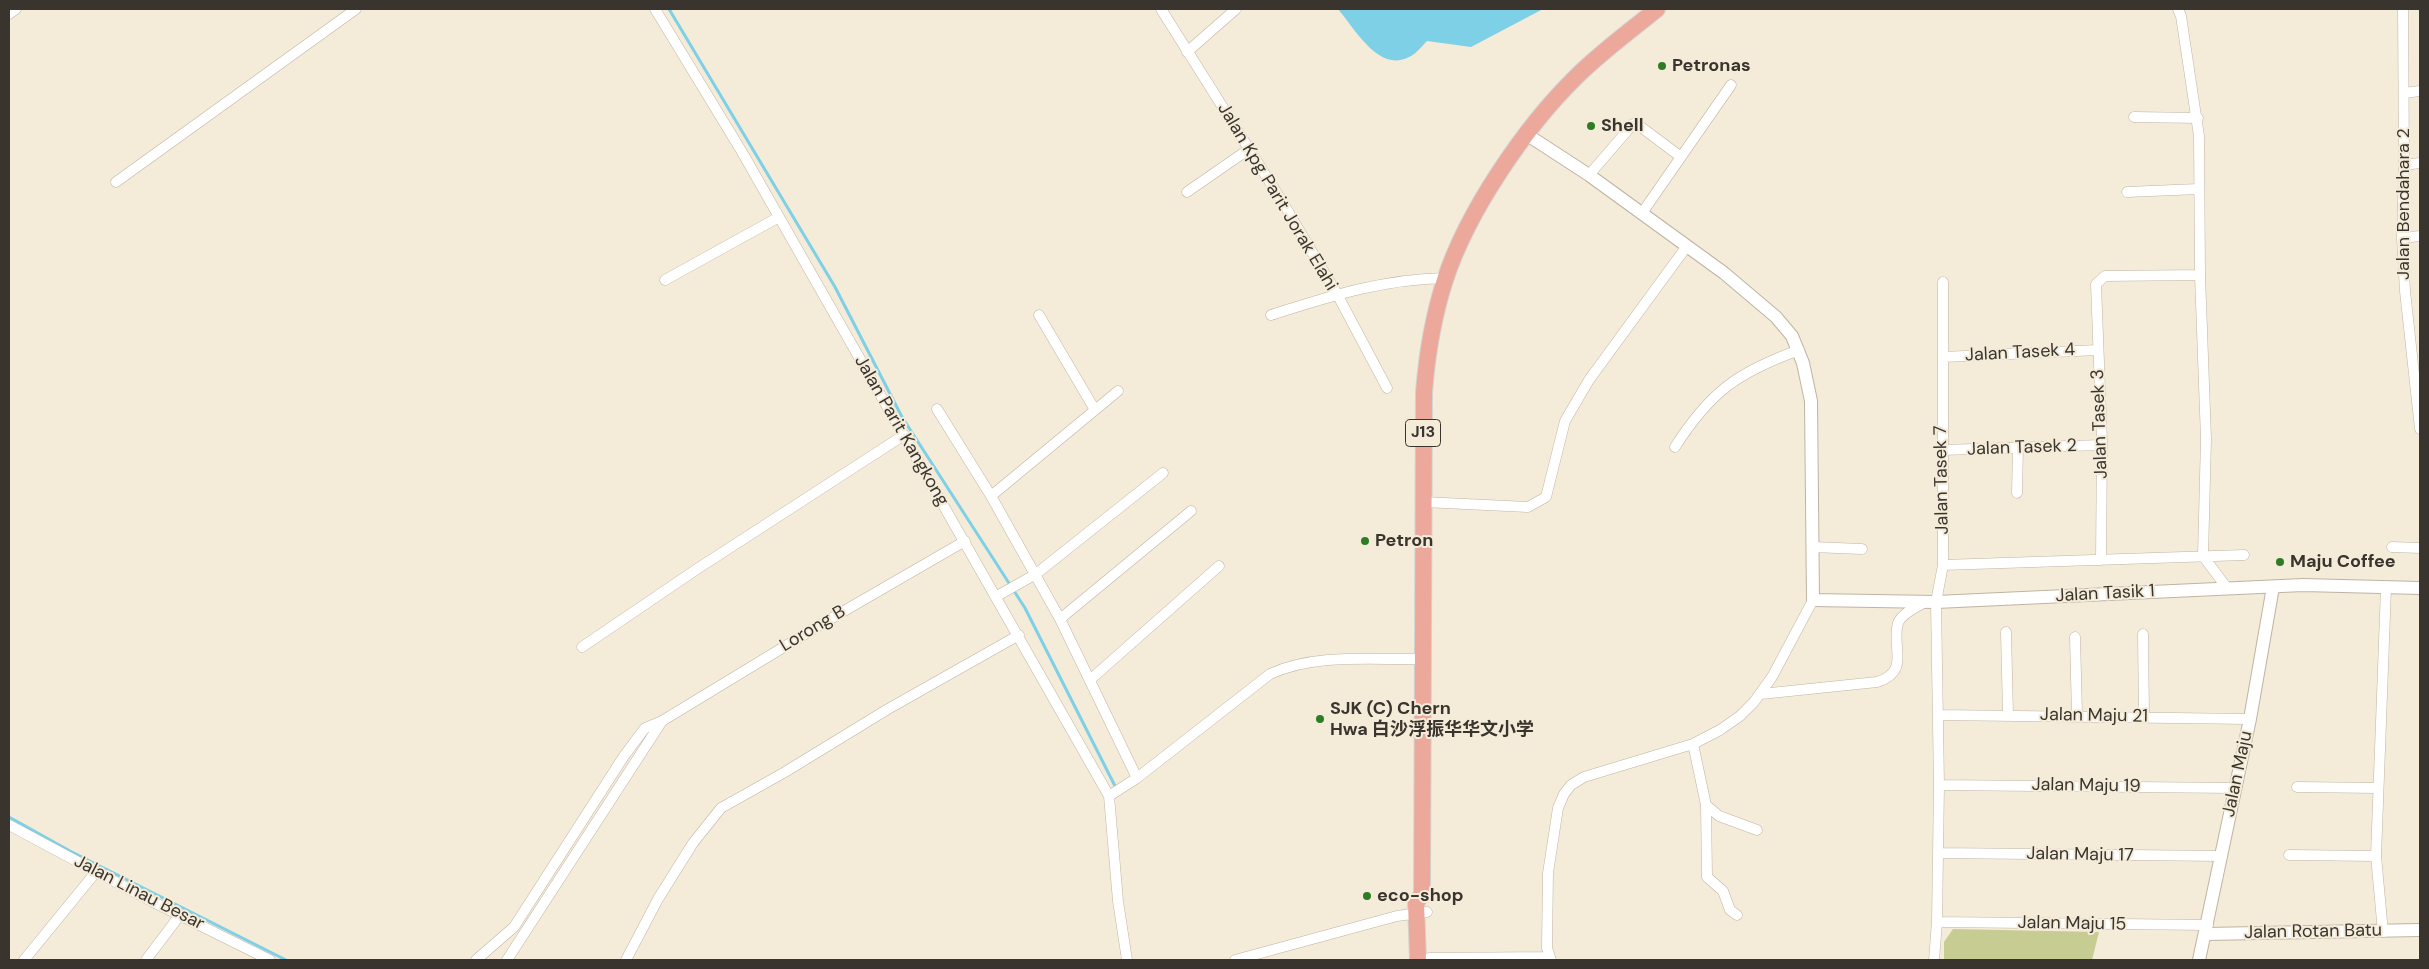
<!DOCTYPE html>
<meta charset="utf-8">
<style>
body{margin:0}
#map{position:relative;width:2429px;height:969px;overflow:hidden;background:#f5ebd9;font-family:"DM Sans",sans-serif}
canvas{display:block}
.frame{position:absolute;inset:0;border:10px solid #39352e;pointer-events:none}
</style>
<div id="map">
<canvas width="2429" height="969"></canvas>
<div class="frame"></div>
</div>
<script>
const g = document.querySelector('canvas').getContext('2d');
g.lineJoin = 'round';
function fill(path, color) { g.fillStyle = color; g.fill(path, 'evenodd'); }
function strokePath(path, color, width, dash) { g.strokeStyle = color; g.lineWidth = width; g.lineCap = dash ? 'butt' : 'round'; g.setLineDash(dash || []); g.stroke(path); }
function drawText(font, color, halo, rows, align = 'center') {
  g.font = font + ' "DM Sans","Noto Sans SC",sans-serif'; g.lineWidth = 4; g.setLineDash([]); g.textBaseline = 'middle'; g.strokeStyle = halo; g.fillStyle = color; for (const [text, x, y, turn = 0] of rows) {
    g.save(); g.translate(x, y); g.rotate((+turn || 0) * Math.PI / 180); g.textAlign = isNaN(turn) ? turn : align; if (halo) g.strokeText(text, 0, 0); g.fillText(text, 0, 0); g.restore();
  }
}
const green = new Path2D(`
 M1953,929l146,3 -7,28h-148v-18z`);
const water = new Path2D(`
 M1338,9h205l-72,38 -44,-6c-5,5 -11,13 -18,16 -30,16 -54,-28 -71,-48z`);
const stream = new Path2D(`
 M669,9l166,278 67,130 123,191 90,178
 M9,817l61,34 216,109`);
const minor = new Path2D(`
 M655,9l87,143 367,644 9,105 9,59
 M1161,9l122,194 54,91 50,94
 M2178,9l3,7 18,120 1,139 6,164 -3,117 24,32
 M2403,9l1,156 -2,73 3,53 15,138
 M9,14l7,-5
 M1187,52l49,-43
 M2404,93l16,-2
 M2134,117l64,1
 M2404,165l16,-2
 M1589,175l44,-51h4l44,33
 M116,182l240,-173
 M1187,192l62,-43
 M2127,192l71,-3
 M1642,213l89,-128
 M2402,238l18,-2
 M665,280l114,-63
 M1039,315l56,95
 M1271,315c60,-19 112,-36 175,-37
 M1943,357l155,-7
 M937,409l54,87 69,123 77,159
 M1675,447c35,-55 63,-75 124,-97
 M1942,450l160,-5
 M2017,493l1,-45
 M991,496l127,-105
 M1423,502l105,5 18,-10 19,-76 24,-41 98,-134
 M1812,547l50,2
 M2392,547l28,1
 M2101,560l1,-118 -6,-158 9,-8 95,-1
 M1943,565l301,-10
 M997,596l39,-22 127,-101
 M1060,619l131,-108
 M2006,632l2,82
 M2143,634l1,82
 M2075,637l2,78
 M582,647l115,-78 207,-134
 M1091,679l128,-113
 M1761,694l116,-12c34,-11 14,-34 21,-59 4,-10 19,-16 27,-21
 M1939,715l311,4
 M1693,744l13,61 13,11 38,14
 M1939,785l295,3
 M2297,787l81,1
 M1109,796l28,-18 133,-104c46,-21 103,-14 152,-15
 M1706,805l1,72 16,14 7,19 7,5
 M9,825l144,77 117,58
 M1938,853l284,3
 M2289,855l87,1
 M1937,922l271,3
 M2383,932l-7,-76 10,-268
 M1429,958l120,-1
 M24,960l72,-88
 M146,960l34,-45
 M476,960l38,-33 110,-171 21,-28 17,-7 163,-99 140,-81
 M507,960l155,-239
 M626,960l32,-61 35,-56 28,-35 64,-36 103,-63 131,-74
 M1235,960l162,-44 30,-4
 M1551,960l-4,-12 1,-75 10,-65 6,-14 7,-9 13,-8 109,-33 27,-14 20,-14 14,-14 18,-25 41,-77
 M1934,960l3,-38 2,-137 -3,-183 7,-37v-283`);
const tertiary = new Path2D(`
 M1526,134l63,41 135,98 52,44 16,19 11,27 8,38 2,199 123,2 367,-17 117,3
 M2206,934l214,-4
 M2199,960l51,-241 23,-132`);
const primary = new Path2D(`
 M1418,960l-2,-57 6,-9 2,-502c3,-38 9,-75 21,-112 22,-68 80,-153 131,-203 25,-25 54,-46 81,-68`);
const markers = [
 [1662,66,5,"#2d7c26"],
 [1591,126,5,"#2d7c26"],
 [1365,541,5,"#2d7c26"],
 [2280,562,5,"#2d7c26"],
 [1320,719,5,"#2d7c26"],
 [1367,896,5,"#2d7c26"]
];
const shields = [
 [1423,433,35]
];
const shieldNames = [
 ["J13",1423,433]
];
const poiNames = [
 ["Petronas",1672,66],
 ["Shell",1601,126],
 ["Petron",1375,541],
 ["Maju Coffee",2290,562],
 ["SJK (C) Chern",1330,709],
 ["Hwa 白沙浮振华华文小学",1330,730],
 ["eco-shop",1377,896]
];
const streetNames = [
 ["Jalan Kpg Parit Jorak Elahi",1277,197,59],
 ["Jalan Bendahara 2",2404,204,-90],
 ["Jalan Tasek 4",2020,353,-3],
 ["Jalan Tasek 3",2100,424,-92],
 ["Jalan Parit Kangkong",901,431,60],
 ["Jalan Tasek 2",2022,448,-2],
 ["Jalan Tasek 7",1942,480,-91],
 ["Jalan Tasik 1",2105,594,-3],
 ["Lorong B",813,629,-31],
 ["Jalan Maju 21",2094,716,1],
 ["Jalan Maju",2238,774,-78],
 ["Jalan Maju 19",2086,786,1],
 ["Jalan Maju 17",2080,855,1],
 ["Jalan Linau Besar",139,893,27],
 ["Jalan Maju 15",2072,924,1],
 ["Jalan Rotan Batu",2313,932,-1]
];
fill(green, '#c7cd92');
fill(water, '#7dd0e6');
strokePath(stream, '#7dd0e6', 3);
strokePath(minor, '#bfb4a3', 11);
strokePath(tertiary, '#bfb4a3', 14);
strokePath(primary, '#d3d3d1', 18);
strokePath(minor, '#fff', 10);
strokePath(tertiary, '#fff', 12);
strokePath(primary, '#eca99b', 16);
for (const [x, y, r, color] of markers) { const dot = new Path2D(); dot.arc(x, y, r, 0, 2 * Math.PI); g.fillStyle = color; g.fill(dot); strokePath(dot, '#f5ebd9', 2); }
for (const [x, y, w] of shields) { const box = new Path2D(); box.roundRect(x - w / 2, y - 13.5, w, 27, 4); g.fillStyle = '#f5ebd9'; g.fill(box); strokePath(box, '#39352e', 1); }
drawText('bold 16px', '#39352e', null, shieldNames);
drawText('bold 18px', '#39352e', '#f5ebd9', poiNames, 'left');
drawText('18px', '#39352e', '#f5ebd9', streetNames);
</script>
